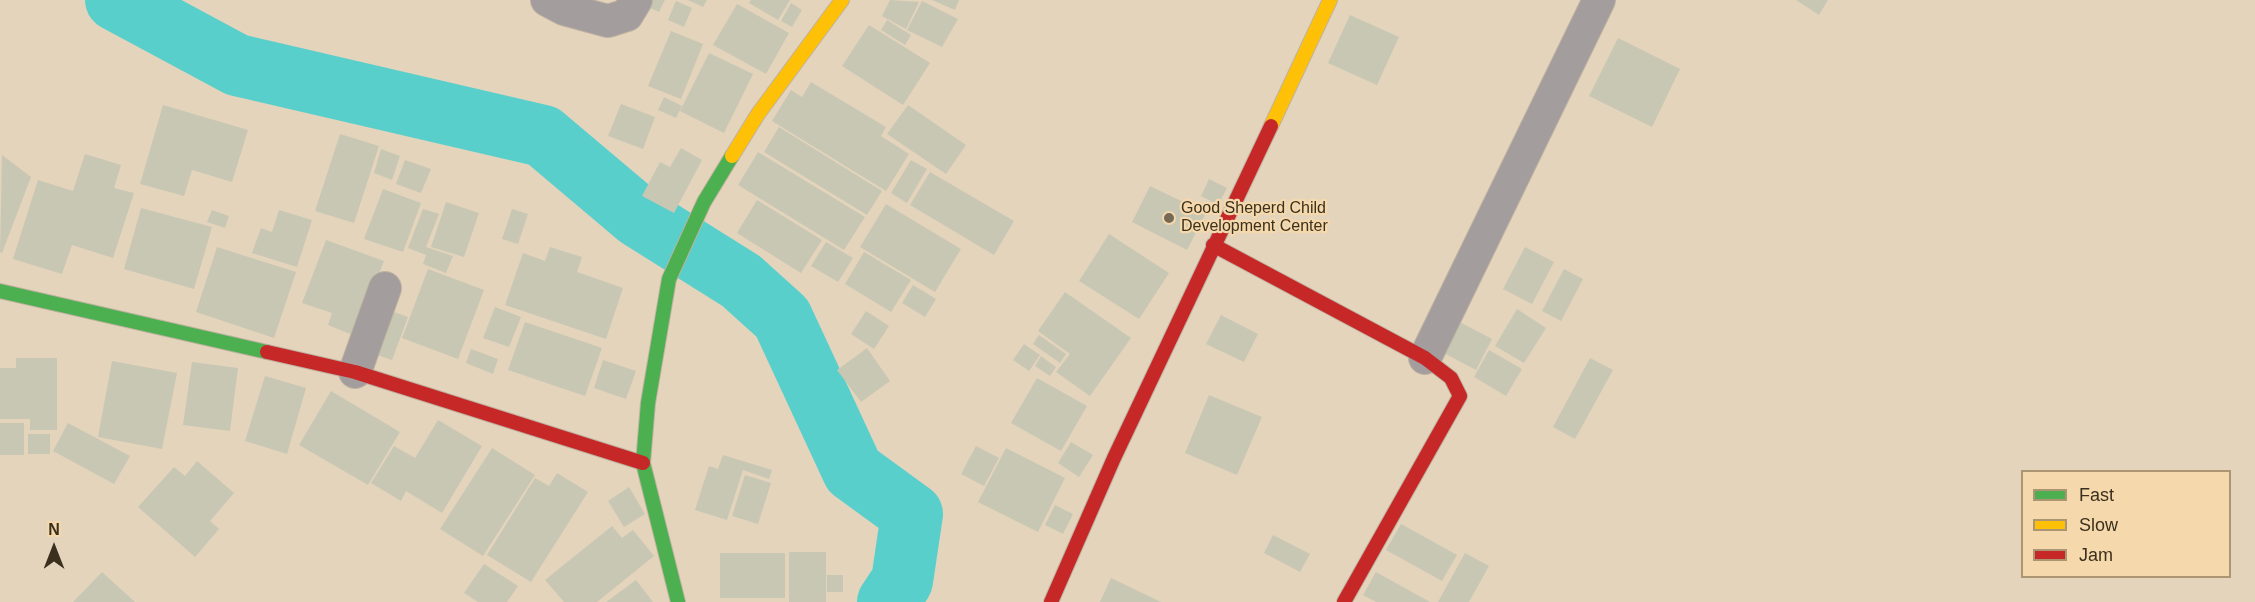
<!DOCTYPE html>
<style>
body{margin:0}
#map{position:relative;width:2255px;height:602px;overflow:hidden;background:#e4d4bc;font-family:Helvetica,sans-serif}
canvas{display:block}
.legend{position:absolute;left:2021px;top:470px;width:210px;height:108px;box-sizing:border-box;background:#f5d8ab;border:2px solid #ab9573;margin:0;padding:8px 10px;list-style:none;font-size:18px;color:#3b301e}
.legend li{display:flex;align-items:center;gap:12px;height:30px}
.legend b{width:30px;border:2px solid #ab9573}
.north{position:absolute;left:24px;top:518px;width:60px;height:60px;-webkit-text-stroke:4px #f5d8ab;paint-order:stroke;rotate:0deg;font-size:16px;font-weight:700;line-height:24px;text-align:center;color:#3b301e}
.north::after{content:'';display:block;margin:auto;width:21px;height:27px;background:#3b301e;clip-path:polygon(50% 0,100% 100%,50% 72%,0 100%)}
</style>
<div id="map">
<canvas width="2255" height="602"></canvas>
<ul class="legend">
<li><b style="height:8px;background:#4caf50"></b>Fast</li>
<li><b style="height:8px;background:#ffc107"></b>Slow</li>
<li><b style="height:8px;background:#c62828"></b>Jam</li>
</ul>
<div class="north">N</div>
</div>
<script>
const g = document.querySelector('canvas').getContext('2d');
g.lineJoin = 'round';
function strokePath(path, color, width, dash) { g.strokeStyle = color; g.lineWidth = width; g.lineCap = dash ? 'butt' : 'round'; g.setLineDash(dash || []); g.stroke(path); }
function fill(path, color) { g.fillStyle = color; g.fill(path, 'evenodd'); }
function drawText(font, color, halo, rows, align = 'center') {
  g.font = font + ' Helvetica,sans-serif'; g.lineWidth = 4.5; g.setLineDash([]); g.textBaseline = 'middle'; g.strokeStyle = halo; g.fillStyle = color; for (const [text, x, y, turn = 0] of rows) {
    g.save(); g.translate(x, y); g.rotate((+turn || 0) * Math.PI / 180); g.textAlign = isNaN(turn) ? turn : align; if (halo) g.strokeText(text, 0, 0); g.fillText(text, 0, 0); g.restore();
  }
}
const river = new Path2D(`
 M116,0l121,65 306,71 96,81 102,64 41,37 71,153 59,43 -10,67 -14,21`);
const building = new Path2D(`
 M652,0h13l-6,12 -11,-5z
 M688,0h19l-4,7z
 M751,0h39l-12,20 -29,-17z
 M890,0l29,2 -13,27 -24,-13z
 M932,0h27l-4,10z
 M1796,0h32l-9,15z
 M676,1l16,7 -8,19 -16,-7z
 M922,1l36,18 -16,28 -35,-17z
 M791,3l11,7 -10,17 -11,-6z
 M737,4l52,29 -23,41 -53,-29z
 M1350,15l49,22 -22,48 -49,-22z
 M887,20l24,15 -6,10 -24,-15z
 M869,25l61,38 -27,42 -61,-39z
 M671,31l32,13 -22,55 -33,-13z
 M1618,38l62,31 -28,58 -63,-31z
 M709,53l44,21 -29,59 -44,-22z
 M811,82l75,45 -5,9 28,18 -23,37 -114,-70 19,-31 11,7z
 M664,97l18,9 -6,12 -18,-8z
 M621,104l34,13 -12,32 -35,-13z
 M163,105l85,25 -16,52 -40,-12 -8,26 -44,-12z
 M908,105l58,40 -20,29 -59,-40z
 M779,127l103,64 -15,24 -103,-63z
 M340,134l39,12 -25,77 -39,-12z
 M681,148l21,12 -28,53 -32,-17 18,-34 10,5z
 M381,149l19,7 -8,24 -18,-7z
 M758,152l107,65 -21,33 -106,-65z
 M85,154l36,11 -7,23 20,5 -21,65 -41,-13 -10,29 -49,-15 25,-79 35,11z
 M2,155l29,22 -29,76 -2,-1z
 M405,160l26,9 -10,24 -25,-9z
 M911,160l16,9 -20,34 -16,-10z
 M930,172l84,49 -20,34 -84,-50z
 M1209,179l18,9 -9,17 -17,-9z
 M1150,186l56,27 -19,37 -55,-28z
 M383,189l38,14 -18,49 -39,-13z
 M757,200l65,40 -21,33 -64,-40z
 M446,202l33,11 -15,44 -33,-10z
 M886,204l75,45 -26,43 -75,-45z
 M141,208l71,19 -18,62 -70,-20z
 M423,209l16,5 -13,33 27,9 -7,17 -23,-9 3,-9 -18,-7z
 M512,209l16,5 -10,30 -16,-5z
 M212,210l17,6 -4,12 -18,-6z
 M279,210l33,10 -15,47 -45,-14 9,-25 11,4z
 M1109,234l60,39 -30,46 -60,-38z
 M326,240l58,21 -29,75 -27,-11 4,-12 -30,-10z
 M826,242l27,16 -15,24 -27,-16z
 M217,247l79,25 -22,66 -78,-26z
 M550,247l32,10 -5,15 46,16 -17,51 -101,-34 18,-52 22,8z
 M1525,247l29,15 -22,42 -29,-15z
 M864,252l47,28 -20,32 -46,-28z
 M428,269l56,21 -26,69 -56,-21z
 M1564,269l19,10 -22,42 -19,-10z
 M913,285l23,14 -11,18 -23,-14z
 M1065,292l66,46 -41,58 -34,-24 14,-18 -32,-23z
 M495,307l26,10 -12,30 -26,-9z
 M383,308l25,9 -16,43 -26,-9z
 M1517,309l29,19 -22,35 -29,-17z
 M866,311l23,15 -15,23 -23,-15z
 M1221,315l37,19 -14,28 -38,-18z
 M1454,319l38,20 -16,31 -38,-20z
 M525,322l77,26 -17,48 -77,-26z
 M1039,335l27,19 -6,9 -27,-19z
 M1024,344l16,11 -11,16 -16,-11z
 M867,348l23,33 -29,21 -24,-32z
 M471,349l27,10 -5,15 -27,-11z
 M1489,350l33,19 -16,27 -32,-19z
 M1041,356l15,11 -6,9 -15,-10z
 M16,358h41v72h-27v-11h-30v-51h16z
 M1590,358l23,12 -38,69 -22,-12z
 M603,360l33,11 -10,28 -32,-11z
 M112,361l65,12 -15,76 -64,-12z
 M192,362l46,6 -8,63 -47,-6z
 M265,376l41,12 -19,66 -42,-13z
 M1037,378l50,28 -26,45 -50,-28z
 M331,391l69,41 -32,53 -69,-40z
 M1209,395l53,22 -25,58 -52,-22z
 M438,420l44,26 -40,67 -36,-22 -5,10 -30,-18 23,-37 21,12z
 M0,423h24v32h-24z
 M68,423l62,33 -16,28 -61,-33z
 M28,434h22v20h-22z
 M1071,442l22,13 -14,22 -21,-14z
 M976,446l23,12 -15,28 -23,-12z
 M492,448l43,27 -52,81 -43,-27z
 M1006,448l59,30 -27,54 -60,-30z
 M723,455l49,15 -3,9 -26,-9 -16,50 -32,-10 14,-44 9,3z
 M197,461l37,32 -24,28 9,8 -24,28 -57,-50 36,-40 11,9z
 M557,473l31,19 -57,90 -44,-27 48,-77 14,8z
 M745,475l26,8 -13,41 -26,-8z
 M629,487l16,27 -21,13 -16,-26z
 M1055,505l18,9 -10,20 -18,-9z
 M1401,524l56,31 -15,26 -56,-31z
 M612,526l10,12 11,-8 21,26 -57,46h-33l-19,-22z
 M1273,535l37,19 -10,18 -36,-19z
 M789,552h37v50h-37z
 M720,553h65v45h-65z
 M1465,553l24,13 -20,36h-31z
 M484,564l34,22 -11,16h-29l-14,-9z
 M102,572l33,30h-62z
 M1376,572l54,30h-54l-13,-7z
 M827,575h16v17h-16z
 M1111,578l50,24h-61z
 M636,580l17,22h-47z`);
const street = new Path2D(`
 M547,0l17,9 44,12 19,-6 9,-15
 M1425,358l174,-358
 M355,372l30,-84`);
const fast = new Path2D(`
 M0,291l267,61
 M678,602l-35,-139 5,-60 21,-124 35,-77 28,-46`);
const slow = new Path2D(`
 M1271,126l59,-126
 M732,156l26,-42 84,-114`);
const jam = new Path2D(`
 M1213,245l212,113 26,20 9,18 -116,206
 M267,352l88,20 288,91
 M1051,602l63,-144 157,-332`);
const markers = [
 [1169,218,6,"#766955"]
];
const poiNames = [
 ["Good Sheperd Child",1181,209],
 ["Development Center",1181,227]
];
strokePath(river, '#59cfcc', 62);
fill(building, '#c8c7b4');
strokePath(street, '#bfb2a0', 34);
strokePath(fast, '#bfb2a0', 16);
strokePath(slow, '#bfb2a0', 16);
strokePath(jam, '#bfb2a0', 16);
strokePath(street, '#a39d9e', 32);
strokePath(fast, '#4caf50', 14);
strokePath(slow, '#ffc107', 14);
strokePath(jam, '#c62828', 14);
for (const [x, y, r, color] of markers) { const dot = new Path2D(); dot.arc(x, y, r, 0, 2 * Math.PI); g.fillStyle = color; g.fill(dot); strokePath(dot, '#f5d8ab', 2); }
drawText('16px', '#3b301e', '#f5d8ab', poiNames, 'left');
</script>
